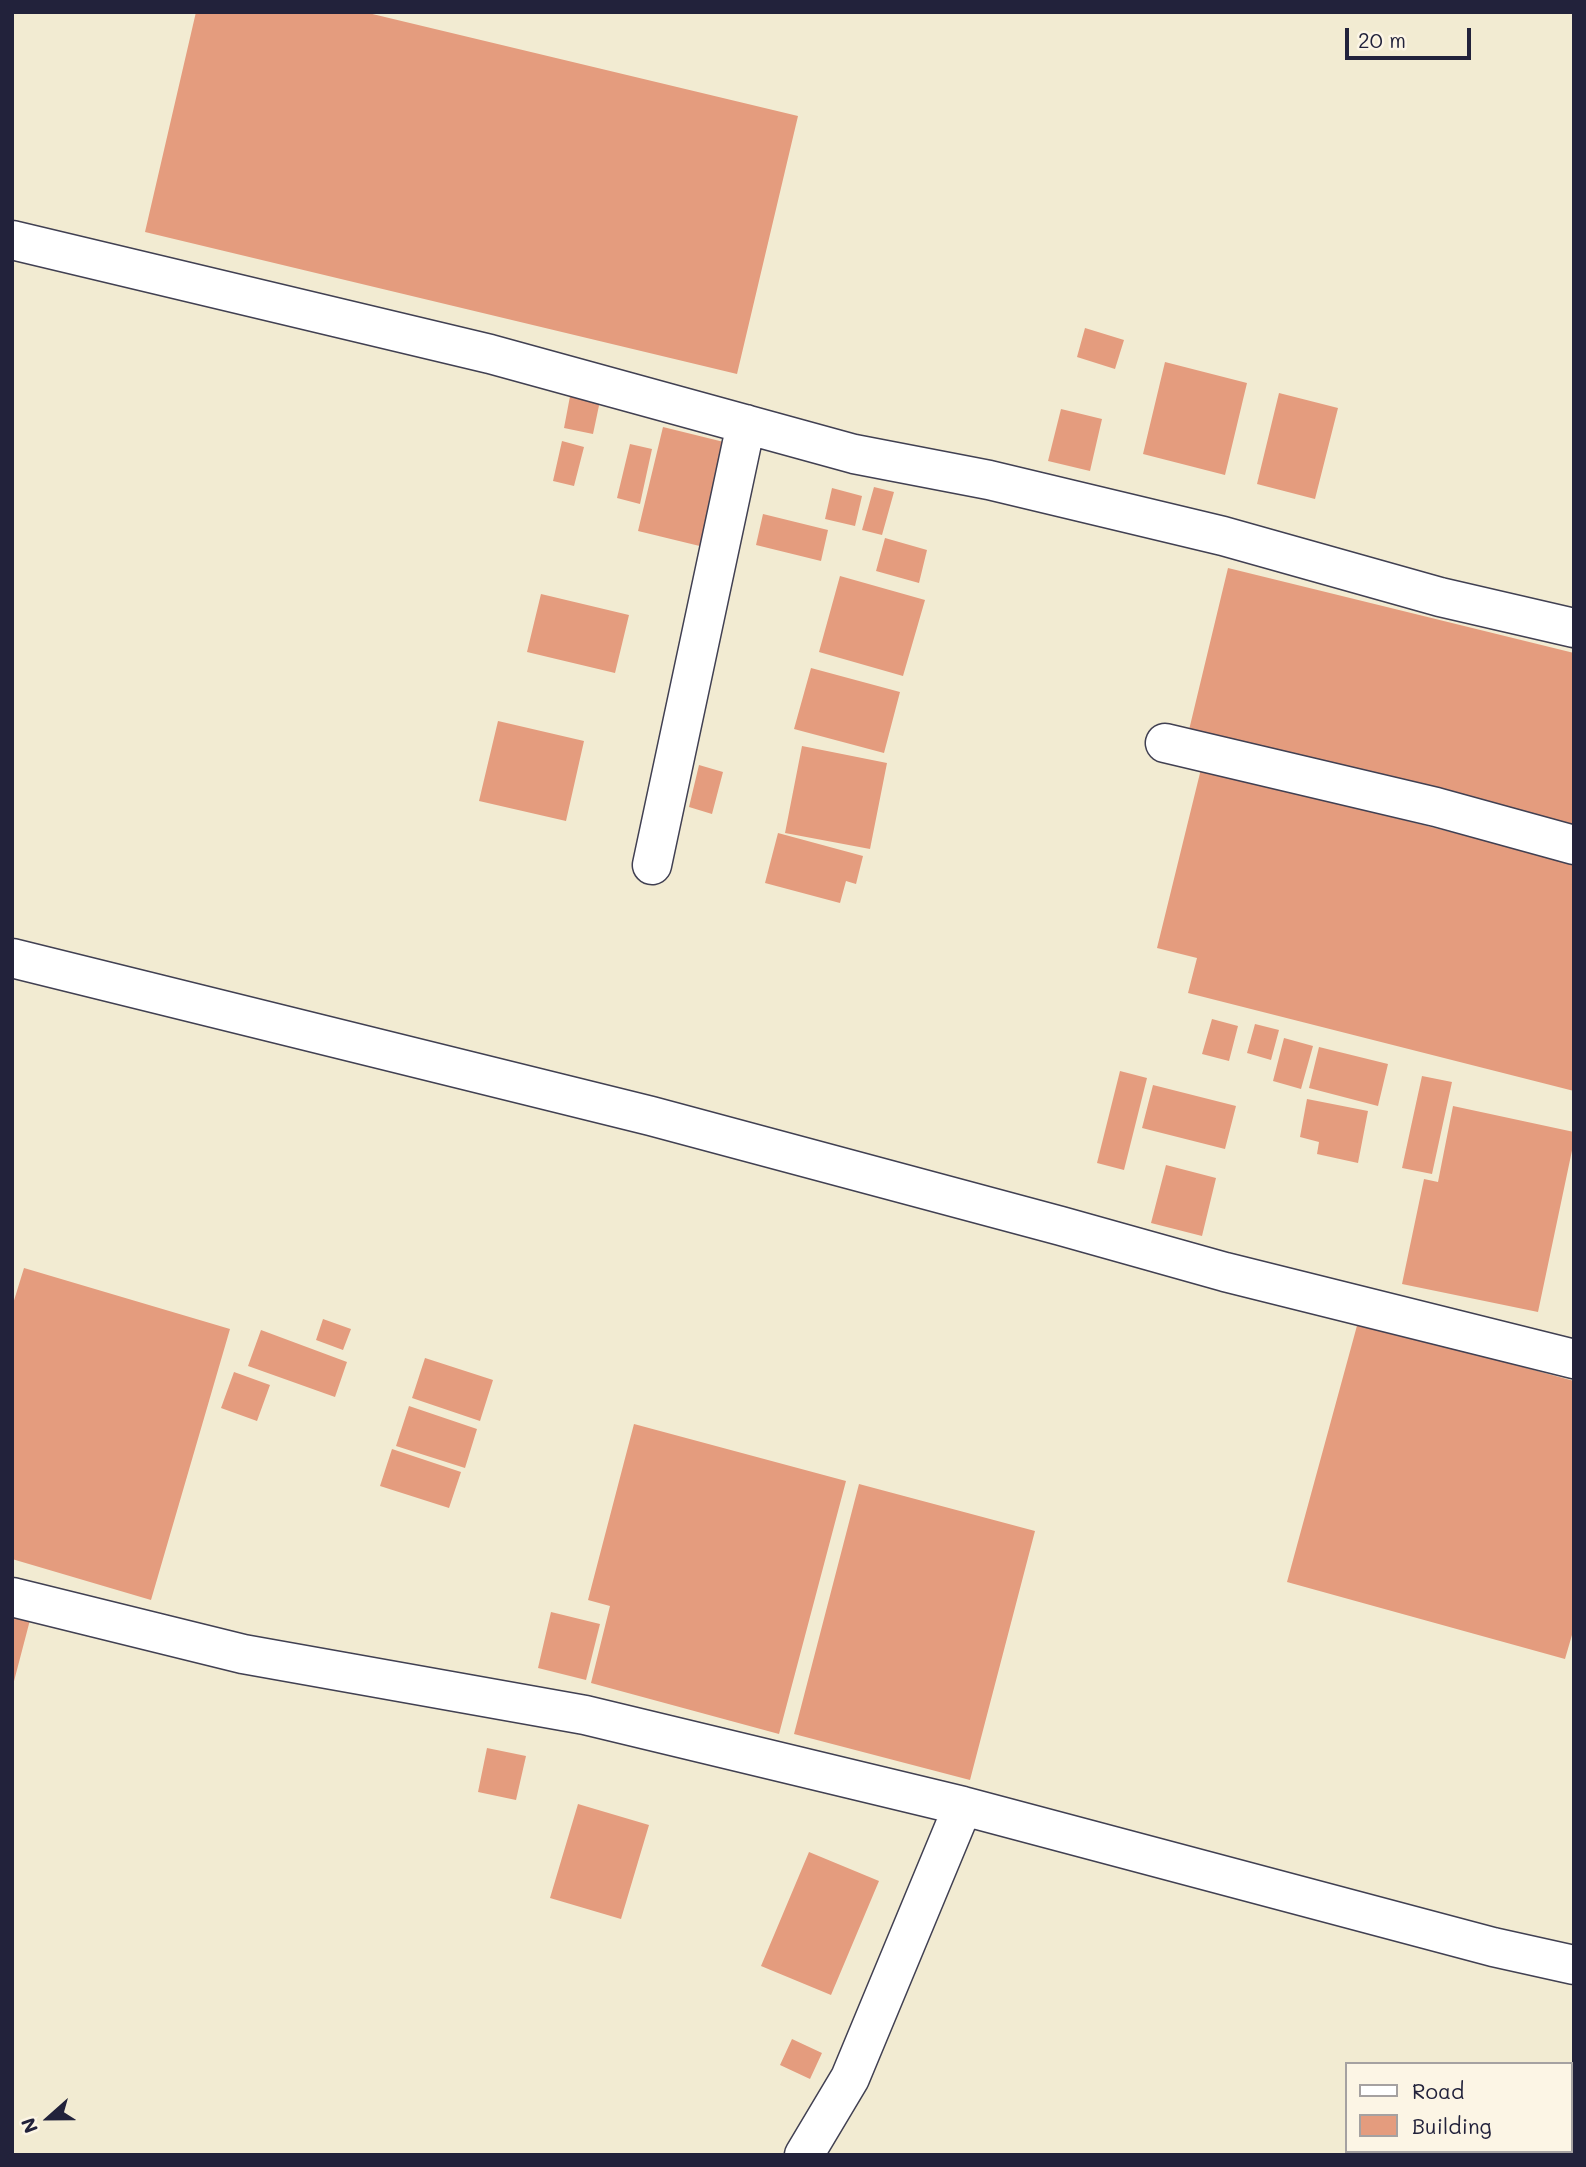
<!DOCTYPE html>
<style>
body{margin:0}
#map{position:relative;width:1586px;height:2167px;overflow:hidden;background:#f2ebd2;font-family:Mali,sans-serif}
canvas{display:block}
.frame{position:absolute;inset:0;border:14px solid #22223b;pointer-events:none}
.legend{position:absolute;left:1345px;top:2062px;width:228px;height:91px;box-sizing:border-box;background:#fcf5e5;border:2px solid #a5a1a1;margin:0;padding:9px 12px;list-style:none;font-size:21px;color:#22223b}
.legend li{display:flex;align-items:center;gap:14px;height:35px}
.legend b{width:35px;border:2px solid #a5a1a1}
.north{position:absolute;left:14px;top:2083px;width:70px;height:70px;-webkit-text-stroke:5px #fcf5e5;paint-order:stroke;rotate:249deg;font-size:19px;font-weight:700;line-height:28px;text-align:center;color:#22223b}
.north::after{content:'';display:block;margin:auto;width:24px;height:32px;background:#22223b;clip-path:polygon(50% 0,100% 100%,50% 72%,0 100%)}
.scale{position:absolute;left:1345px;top:28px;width:126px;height:32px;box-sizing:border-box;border:4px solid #22223b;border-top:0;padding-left:9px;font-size:21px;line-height:24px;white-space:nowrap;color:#22223b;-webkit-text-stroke:5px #fcf5e5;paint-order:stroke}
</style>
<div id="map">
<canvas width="1586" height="2167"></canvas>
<div class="frame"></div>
<ul class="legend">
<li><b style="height:9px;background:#fff"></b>Road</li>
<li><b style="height:19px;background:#e49c7e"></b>Building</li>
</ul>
<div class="north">N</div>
<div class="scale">20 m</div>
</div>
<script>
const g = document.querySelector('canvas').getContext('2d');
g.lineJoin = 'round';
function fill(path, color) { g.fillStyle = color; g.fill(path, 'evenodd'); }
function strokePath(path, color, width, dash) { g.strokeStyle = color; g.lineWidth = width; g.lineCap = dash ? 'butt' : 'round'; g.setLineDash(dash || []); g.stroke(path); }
const building = new Path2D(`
 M196,12h168l434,104 -61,258 -592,-142z
 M1085,328l39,12 -9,29 -38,-12z
 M1165,362l82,21 -22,92 -82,-21z
 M571,391l30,5 -8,38 -29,-6z
 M1279,393l59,15 -23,91 -58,-15z
 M1061,409l41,10 -12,52 -42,-10z
 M663,427l73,18 -24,104 -74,-18z
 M562,441l22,6 -10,39 -21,-5z
 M630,444l22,5 -12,55 -23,-6z
 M874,487l20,5 -12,43 -20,-5z
 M832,488l30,8 -7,30 -30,-7z
 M763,514l65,16 -7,31 -65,-16z
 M885,538l42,12 -8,33 -43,-12z
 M1228,568l346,85v172l-385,-95z
 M840,576l85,24 -22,76 -84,-24z
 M541,594l88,21 -14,58 -88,-21z
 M811,668l89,24 -16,61 -90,-24z
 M498,721l86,20 -18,80 -87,-20z
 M802,746l85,17 -17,86 -85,-16z
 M699,765l24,7 -11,42 -23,-7z
 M1201,769l373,94v228l-386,-98 9,-35 -40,-10z
 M778,833l85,23 -7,28 -10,-3 -6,22 -75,-20z
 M1212,1019l26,7 -9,35 -27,-7z
 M1255,1024l24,6 -8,30 -24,-7z
 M1284,1038l29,8 -12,43 -28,-8z
 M1319,1047l69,17 -10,42 -69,-18z
 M1120,1071l27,7 -23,92 -27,-7z
 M1422,1076l30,6 -20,92 -30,-6z
 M1153,1085l83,21 -11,43 -83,-21z
 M1307,1099l61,12 -10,52 -41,-9 2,-12 -19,-5z
 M1453,1106l121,26v9l-36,171 -136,-28 22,-105 14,3z
 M1166,1165l50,13 -14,58 -51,-13z
 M24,1268l206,61 -79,271 -139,-41v-252z
 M323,1319l28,10 -8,21 -27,-10z
 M1358,1322l216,59v247l-9,31 -278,-77z
 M261,1330l86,32 -12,35 -87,-31z
 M425,1358l68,22 -13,41 -68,-23z
 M234,1372l36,13 -13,36 -36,-13z
 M409,1406l68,23 -12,39 -69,-22z
 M634,1424l212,57 -67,253 -188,-51 19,-77 -22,-6z
 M392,1449l69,23 -12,36 -69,-22z
 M859,1484l176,47 -65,249 -176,-46z
 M551,1612l49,12 -14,56 -48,-12z
 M12,1615l18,5 -17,65h-1z
 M487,1748l39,8 -10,44 -38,-8z
 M578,1804l71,21 -28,94 -71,-21z
 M809,1852l70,29 -48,114 -70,-29z
 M792,2039l30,14 -12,26 -30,-14z`);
const minor = new Path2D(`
 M12,240l478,114 364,100 135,26 234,56 217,61 134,31
 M1165,743l271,64 138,38
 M652,865l94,-441
 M12,958l639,158 410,110 164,46 349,87
 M12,1597l231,57 342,61 378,91 530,141 81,18
 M804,2155l46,-77 113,-272`);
fill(building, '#e49c7e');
strokePath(minor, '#414052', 41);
strokePath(minor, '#fff', 38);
</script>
